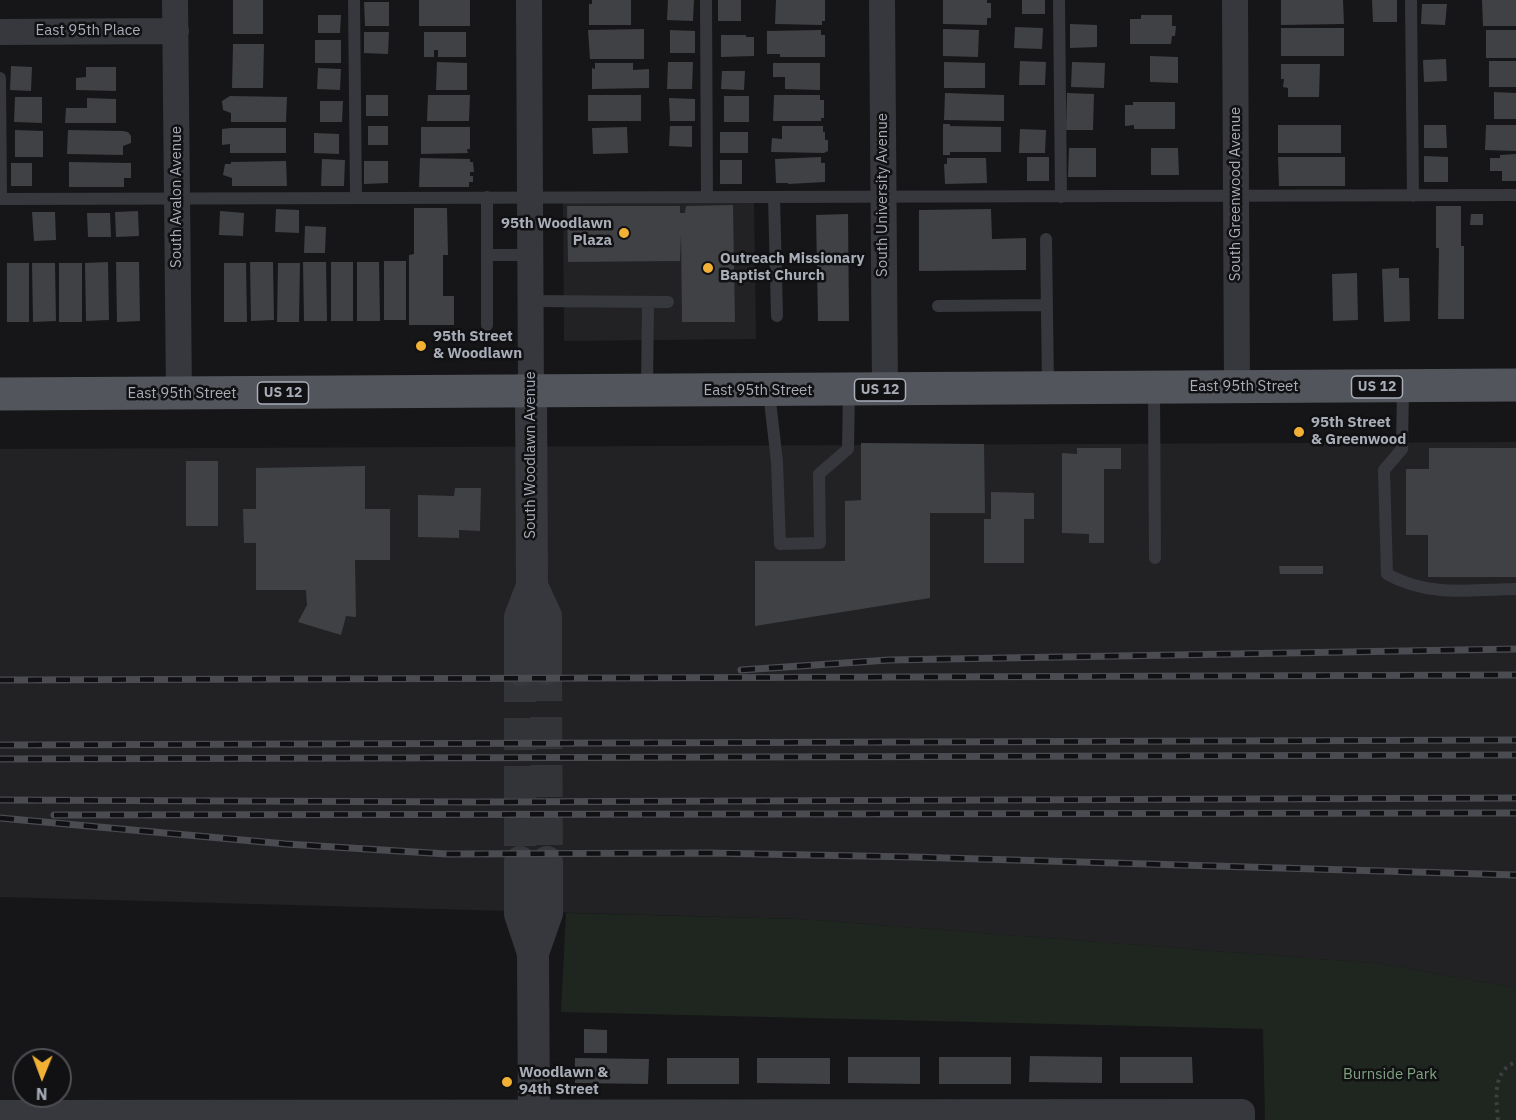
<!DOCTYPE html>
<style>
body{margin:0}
#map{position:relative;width:1516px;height:1120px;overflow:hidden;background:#161618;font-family:"IBM Plex Sans",sans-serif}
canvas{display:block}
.north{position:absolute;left:12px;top:1048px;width:60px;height:60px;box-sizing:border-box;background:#111113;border:2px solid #4d4f55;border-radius:50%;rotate:181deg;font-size:16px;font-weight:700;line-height:24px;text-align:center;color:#a8adb8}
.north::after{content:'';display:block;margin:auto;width:21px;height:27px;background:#f2b134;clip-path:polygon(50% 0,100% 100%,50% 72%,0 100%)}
</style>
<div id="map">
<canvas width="1516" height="1120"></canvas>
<div class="north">N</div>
</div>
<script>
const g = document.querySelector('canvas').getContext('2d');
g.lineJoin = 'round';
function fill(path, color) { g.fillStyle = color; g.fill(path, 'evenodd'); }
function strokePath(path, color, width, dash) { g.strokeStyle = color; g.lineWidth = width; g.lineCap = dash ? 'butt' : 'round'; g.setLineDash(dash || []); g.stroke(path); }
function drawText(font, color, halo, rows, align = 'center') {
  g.font = font + ' "IBM Plex Sans",sans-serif'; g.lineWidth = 5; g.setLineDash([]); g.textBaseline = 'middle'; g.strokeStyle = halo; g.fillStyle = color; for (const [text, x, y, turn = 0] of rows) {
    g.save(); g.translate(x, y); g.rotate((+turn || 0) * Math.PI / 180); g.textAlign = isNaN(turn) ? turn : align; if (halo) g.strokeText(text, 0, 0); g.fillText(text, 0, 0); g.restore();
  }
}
const built = new Path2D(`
 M754,201l2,138 -192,2 -1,-138z
 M1516,442v546l-133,-24 -583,-45 -800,-22v-448z`);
const green = new Path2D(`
 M566,913l234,6 583,45 133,24v132h-251l-2,-91 -702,-17z`);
const building = new Path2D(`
 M233,0h30v34h-30z
 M419,0h51v26h-51z
 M592,0h39v25h-42v-21h3z
 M668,0h26l-1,21 -26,-1z
 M718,0h23v21h-23z
 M776,0h49v21h-3v4l-47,-1z
 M943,0h44v3h4v15h-4v7l-44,-1z
 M1022,0h23v14h-23z
 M1281,0h62l1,24 -63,1z
 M1372,0h25v22h-24z
 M1482,0h34v26h-33z
 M364,2h25v24h-24z
 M1422,4h25l-2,21 -24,-1z
 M318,15h23l-1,18h-22z
 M1141,15h31v11h4l-1,10h-3l-1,8h-41v-25h11z
 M1070,24l27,1v22l-27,1z
 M1015,27l28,1 -1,21 -28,-1z
 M1281,28h63v28h-63z
 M644,29v30h-54l-2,-29z
 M943,29l36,1 -1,27 -35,-1z
 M670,30l25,1v22h-25z
 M821,30v5h4v22h-45v-3h-13v-23z
 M1486,30h30v28h-30z
 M364,32h25l-1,22 -24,-1z
 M424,32h42v25h-28v-7h-4v7h-10z
 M721,35h25v2h8v19l-33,1z
 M315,40h26v23h-26z
 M233,44h31l-1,44h-31z
 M1150,56l28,1v26l-28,-1z
 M1446,59l1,22 -23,1 -1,-22z
 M1020,61l26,1 -1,23h-26z
 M1489,61h27v26h-27z
 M437,62l30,1v27h-31z
 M668,62h25l-1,27h-25z
 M944,62l41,1v25h-41z
 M1072,62l33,1 -1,25 -33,-1z
 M595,63h38v7l16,-1v19l-57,1v-21l3,1z
 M773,63h47v27l-35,-1v-12h-12z
 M1281,64h39l-1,33h-31v-9l-5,-1 1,-8h-3z
 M11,66l21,1 -1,24 -21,-1z
 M86,67h30v24l-40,-1v-12l10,-1z
 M318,68l23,1 -1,21 -23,-1z
 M722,71h23l-1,19 -23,-1z
 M1494,92l22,1v26h-22z
 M945,93l59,2v26l-60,-1z
 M1067,93l27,1 -1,36h-27z
 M366,95h22v21h-22z
 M428,95h42l-1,26h-42z
 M588,95h53v26h-53z
 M774,95h46v5h4v18h-3v3h-48z
 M230,96l57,1 -1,25h-55v-9l-8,-3 -1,-9z
 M724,96h25v26h-25z
 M15,97h27v26l-28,-1z
 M87,98l29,1v24h-51l1,-15h21z
 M669,98l26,1v22h-25z
 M320,101h23l-1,21h-22z
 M1133,102h42v27h-41v-4l-9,1v-21h8z
 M943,124h7v2l51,1v25h-51v3h-7z
 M1278,125h63v28h-63z
 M1424,125h22l1,23h-23z
 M1486,125h30v26l-31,-1z
 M368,126h20v19h-20z
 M670,126h22v21l-23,-1z
 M782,126h41v6h2v8h3v11l-4,2 -53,-1 1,-14 10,1z
 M421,127h49v22h-3l1,4 -47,1z
 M627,127l1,26 -35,1 -1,-26z
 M231,128h55v25h-56v-9l-8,1v-16z
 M1020,129l26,1 -1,23h-26z
 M15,130l28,1v26h-28z
 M68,130l55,1 5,1 3,4v7l-8,3v9l-56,-1z
 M720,132h28v21h-28z
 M314,133l25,1v20l-25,-1z
 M1069,148h27v29h-28z
 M1151,148h27l1,27h-28z
 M1516,154v27h-14v-10h-12v-13h10v-3z
 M1424,156l24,1v25h-24z
 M821,157v6h4v19l-37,2v-1h-12l-1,-24z
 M1027,157h22v24h-22z
 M1278,157h67v29h-66z
 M420,158l50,1v3h3l1,10h-4v4h3v6h-4v5h-50z
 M947,158h39l1,25 -42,1 -1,-20h3z
 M322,159l23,1 -1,26h-23z
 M720,160h22v24h-22z
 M286,161l1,25h-55v-8l-9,-3 2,-11h6v-2z
 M364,161h24v22l-24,1z
 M69,162l62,1v15h-7v9h-55z
 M11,163h21v23h-21z
 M733,205l2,117h-53l-1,-88 -1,27 -112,1 -1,-56h113v7h5l1,-7z
 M1436,206h25v40h3v73h-26l1,-71h-3z
 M414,208h33l1,47h-5v41h11v29h-45v-70l5,-1z
 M276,209l23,1v23l-24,-1z
 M991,209l1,30 34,-1v32l-107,1v-61z
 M138,211l1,25 -23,1 -1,-25z
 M220,211l24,2 -1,23 -24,-1z
 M32,212h23l1,28 -22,1z
 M87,213h23l1,24h-23z
 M848,214l1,107h-31l-2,-106z
 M1471,214h12v11h-13z
 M305,226l21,1 -1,26h-21z
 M384,261h22v59h-22z
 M108,262l1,58 -23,1 -1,-58z
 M116,262h23l1,59 -23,1z
 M250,262h23l1,58 -23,1z
 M303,262h23l1,59h-23z
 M331,262h22v59h-22z
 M357,262h22l1,59h-23z
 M7,263h22v59h-22z
 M32,263h23l1,58 -23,1z
 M59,263h23v59h-23z
 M224,263h22l1,59h-23z
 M278,263h22l-1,59h-22z
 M1399,268v10h10l1,43 -26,1 -2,-53z
 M1357,273l1,47 -25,1 -1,-47z
 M861,443l123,1 1,69h-55v85l-175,28v-65h90v-60l16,-1z
 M1077,448h44v21h-17v74h-15v-9l-27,-1v-80l15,1z
 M1429,448h87v129h-88v-42h-22v-66h23z
 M186,461h32v65h-32z
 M365,466v43h25v51h-35l1,57 -10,-1 -5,19 -43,-13 9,-17 -1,-15h-50v-47h-12l-1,-34h13v-41z
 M455,488h26l-1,43 -21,-1v8l-41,-1v-42l36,1z
 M991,492l43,1v26h-10v44h-40v-44h7z
 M1279,566h44v8h-43z
 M584,1029l23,1v23h-23z
 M1030,1056l72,1v26l-73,-1z
 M848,1057h72v27l-72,-1z
 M939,1057h72v27h-72z
 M1120,1057h72l1,26h-73z
 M575,1058l74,1 -1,25 -73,-1z
 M667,1058h72v26h-72z
 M757,1058h73v26l-73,-1z`);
const tertiaryTunnel = new Path2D(`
 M546,669l1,193
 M520,670v192`);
const path = new Path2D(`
 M1498,1120c-2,-22 -6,-49 18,-58`);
const service = new Path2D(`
 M354,0l2,198
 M706,0l1,197
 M1059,0l2,197
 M1411,0l2,196
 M0,78l1,121
 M487,197v128
 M774,197l3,119
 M0,199l1516,-4
 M1046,239l2,148
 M487,255h43
 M531,301l137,1
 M938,306l109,-1
 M647,388l1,-86
 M1403,388l-1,61 -18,21 3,104c40,23 84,16 129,15
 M1154,389l1,169
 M769,392l8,70 3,82 40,-1 -1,-69 29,-25 1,-59`);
const minor = new Path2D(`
 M175,0l4,394
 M529,0l2,392
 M882,0l3,390
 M1235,0l2,387
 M0,32l176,-1
 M0,1113l1242,-1v8`);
const tertiary = new Path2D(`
 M532,586l14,30v53
 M520,670v-53l12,-31 -1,-194
 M520,862v52l13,39 1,167
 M533,953l14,-40v-51`);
const primary = new Path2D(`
 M0,394l1516,-9`);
const rail = new Path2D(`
 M741,670l148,-10 627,-11
 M0,680l1516,-5
 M0,745l1516,-5
 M0,759l1516,-4
 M0,800l476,2 1040,-4
 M54,815l1462,-2
 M0,818l286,26 161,10 262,-1 204,4 603,18`);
const markers = [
 [624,233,6,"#f2b134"],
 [708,268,6,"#f2b134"],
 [421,346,6,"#f2b134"],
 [1299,432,6,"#f2b134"],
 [507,1082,6,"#f2b134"]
];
const shields = [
 [1377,387,51],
 [880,390,51],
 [283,393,51]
];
const shieldNames = [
 ["US 12",1377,387],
 ["US 12",880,390],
 ["US 12",283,393]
];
const streetNames = [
 ["East 95th Place",88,31],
 ["South Greenwood Avenue",1236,194,-90],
 ["South University Avenue",883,195,-90],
 ["South Avalon Avenue",177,197,-90],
 ["East 95th Street",1244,387],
 ["East 95th Street",758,391],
 ["East 95th Street",182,394],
 ["South Woodlawn Avenue",531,455,-90]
];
const poiNames = [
 ["95th Woodlawn",612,224,"right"],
 ["Plaza",612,241,"right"],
 ["Outreach Missionary",720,259],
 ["Baptist Church",720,276],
 ["95th Street",433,337],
 ["& Woodlawn",433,354],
 ["95th Street",1311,423],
 ["& Greenwood",1311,440],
 ["Woodlawn &",519,1073],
 ["94th Street",519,1090]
];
const parkNames = [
 ["Burnside Park",1390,1075]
];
fill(built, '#222225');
fill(green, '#1e261f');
fill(building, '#404145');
strokePath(tertiaryTunnel, '#333438', 32, [32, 16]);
strokePath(path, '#3d3f44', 4, [3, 4.5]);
strokePath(service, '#37383d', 12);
strokePath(minor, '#37383d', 26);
strokePath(tertiary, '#37383d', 32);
strokePath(primary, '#53555c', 33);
strokePath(rail, '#4a4c52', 7);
strokePath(rail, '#111113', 4.5, [14]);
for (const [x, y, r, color] of markers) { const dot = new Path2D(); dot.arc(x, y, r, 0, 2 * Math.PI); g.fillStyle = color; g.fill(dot); strokePath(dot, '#111113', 2); }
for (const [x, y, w] of shields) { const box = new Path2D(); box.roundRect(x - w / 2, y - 11, w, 22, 4.5); g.fillStyle = '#111113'; g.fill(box); strokePath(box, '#a8adb8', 1.5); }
drawText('bold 14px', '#a8adb8', null, shieldNames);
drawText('15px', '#a8adb8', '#111113', streetNames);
drawText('bold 15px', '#a8adb8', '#111113', poiNames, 'left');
drawText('15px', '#7fa381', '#111113', parkNames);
</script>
